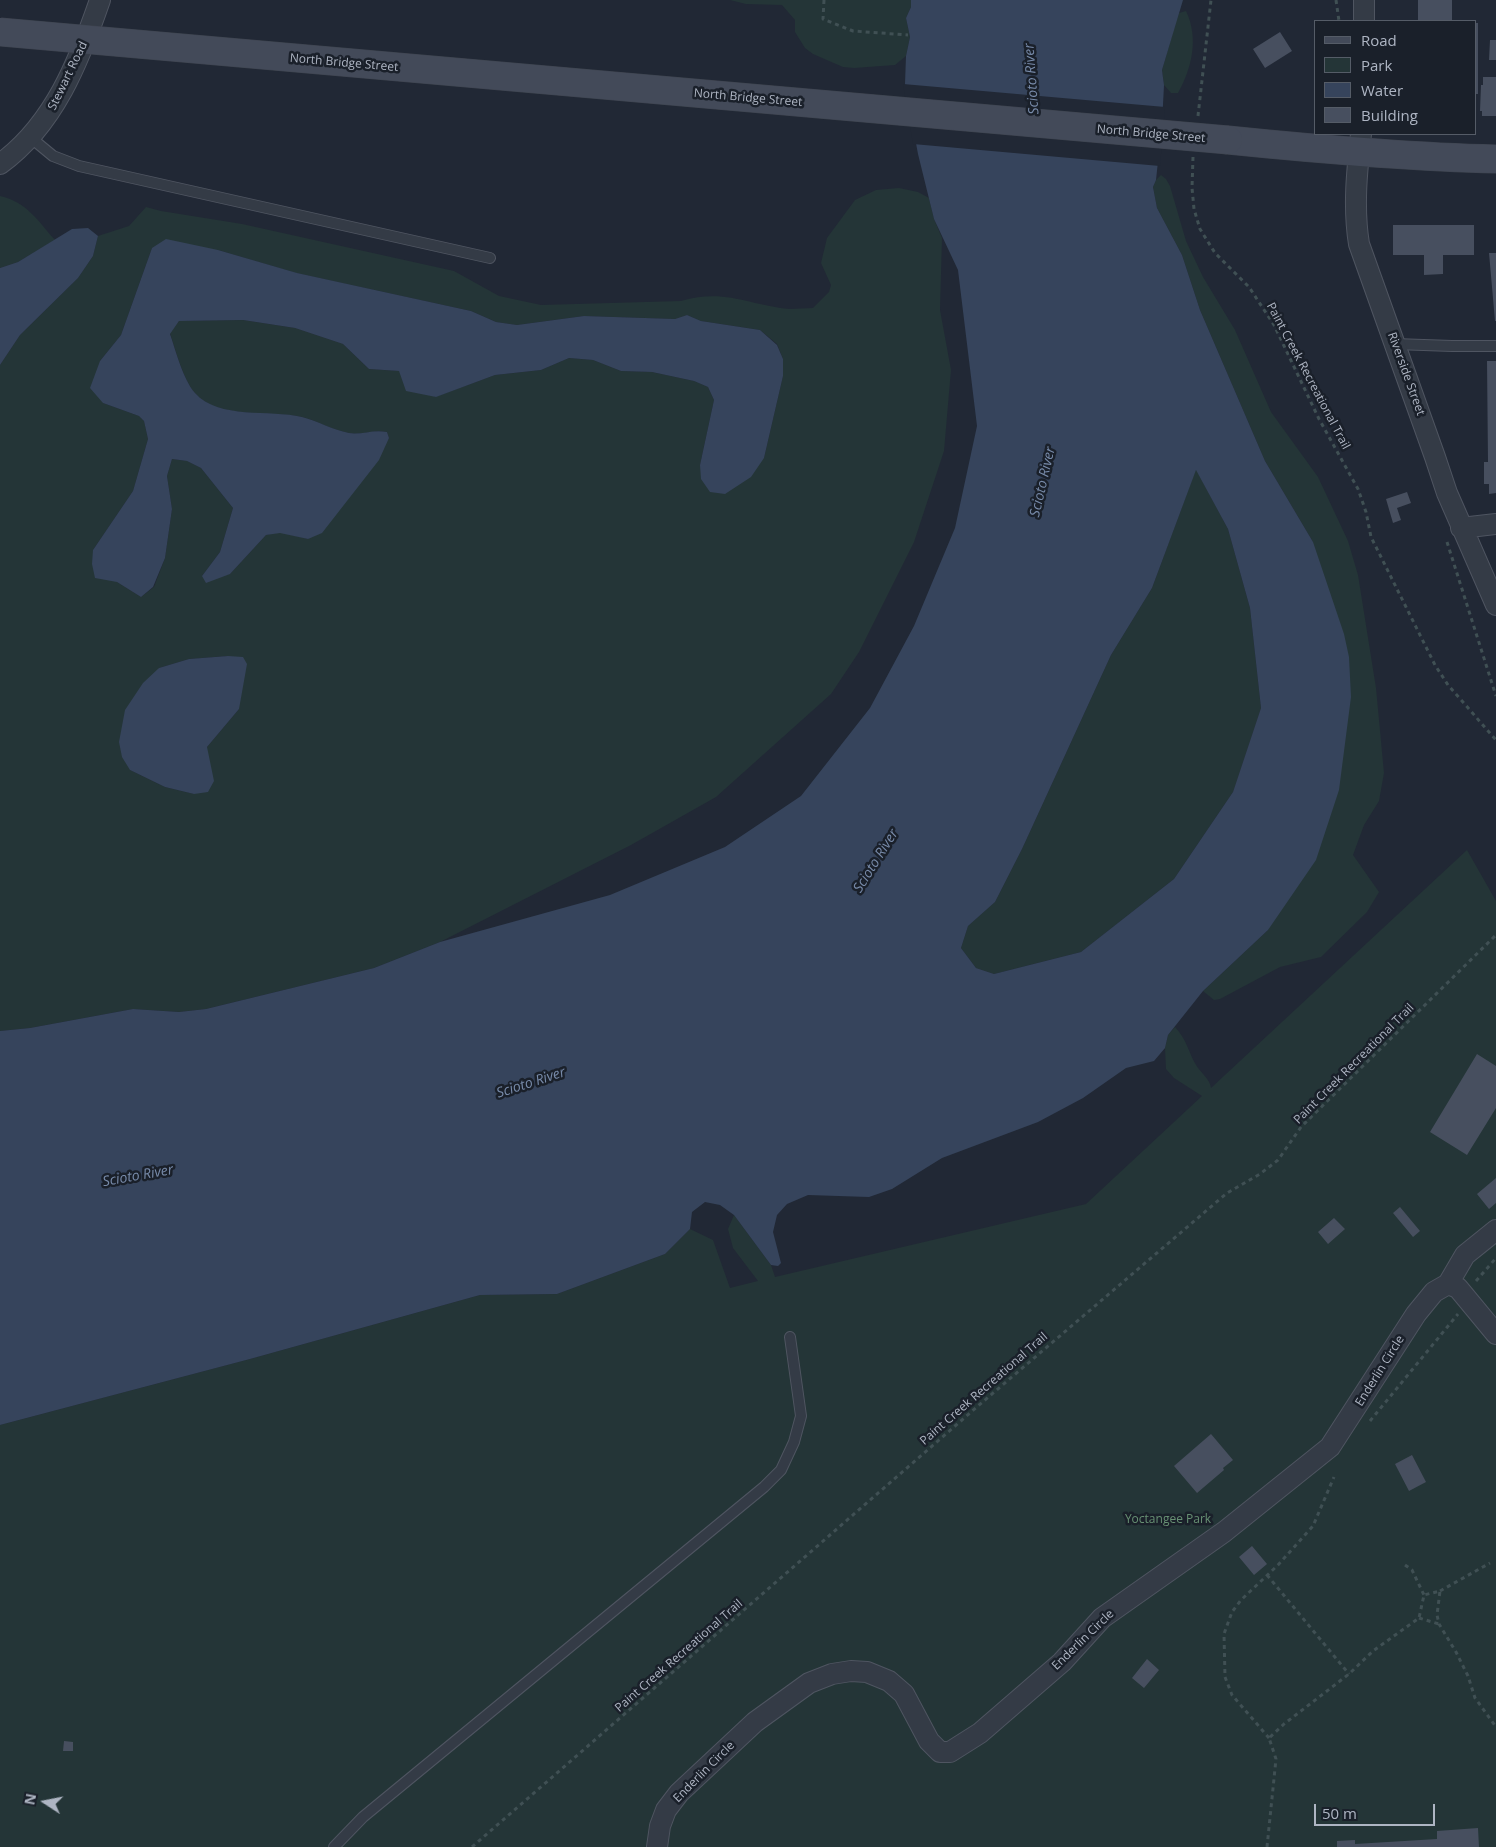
<!DOCTYPE html>
<style>
body{margin:0}
#map{position:relative;width:1496px;height:1847px;overflow:hidden;background:#212835;font-family:"Open Sans",sans-serif}
canvas{display:block}
.legend{position:absolute;left:1314px;top:20px;width:162px;height:115px;box-sizing:border-box;background:#1a202a;border:1px solid #555c67;margin:0;padding:6px 9px;list-style:none;font-size:15px;color:#aeb5c3}
.legend li{display:flex;align-items:center;gap:10px;height:25px}
.legend b{width:25px;border:1px solid #555c67}
.north{position:absolute;left:20px;top:1777px;width:50px;height:50px;-webkit-text-stroke:4px #1a202a;paint-order:stroke;rotate:281deg;font-size:14px;font-weight:700;line-height:20px;text-align:center;color:#aeb5c3}
.north::after{content:'';display:block;margin:auto;width:18px;height:22px;background:#aeb5c3;clip-path:polygon(50% 0,100% 100%,50% 72%,0 100%)}
.scale{position:absolute;left:1314px;top:1804px;width:121px;height:22px;box-sizing:border-box;border:2px solid #aeb5c3;border-top:0;padding-left:6px;font-size:15px;line-height:18px;white-space:nowrap;color:#aeb5c3;-webkit-text-stroke:4px #1a202a;paint-order:stroke}
</style>
<div id="map">
<canvas width="1496" height="1847"></canvas>
<ul class="legend">
<li><b style="height:6px;background:#434a59"></b>Road</li>
<li><b style="height:14px;background:#243537"></b>Park</li>
<li><b style="height:14px;background:#36445c"></b>Water</li>
<li><b style="height:14px;background:#474f5f"></b>Building</li>
</ul>
<div class="north">N</div>
<div class="scale">50 m</div>
</div>
<script>
const g = document.querySelector('canvas').getContext('2d');
g.lineJoin = 'round';
function fill(path, color) { g.fillStyle = color; g.fill(path, 'evenodd'); }
function strokePath(path, color, width, dash) { g.strokeStyle = color; g.lineWidth = width; g.lineCap = dash ? 'butt' : 'round'; g.setLineDash(dash || []); g.stroke(path); }
function drawText(font, color, halo, rows, align = 'center') {
  g.font = font + ' "Open Sans",sans-serif'; g.lineWidth = 5; g.setLineDash([]); g.textBaseline = 'middle'; g.strokeStyle = halo; g.fillStyle = color; for (const [text, x, y, turn = 0] of rows) {
    g.save(); g.translate(x, y); g.rotate((+turn || 0) * Math.PI / 180); g.textAlign = isNaN(turn) ? turn : align; if (halo) g.strokeText(text, 0, 0); g.fillText(text, 0, 0); g.restore();
  }
}
const green = new Path2D(`
 M730,0h181v7l-5,11 4,19 -4,19 -11,9 -41,3 -11,-1 -30,-13 -8,-6 -10,-16v-12l-13,-15 -36,-1z
 M1186,11c13,27 6,57 -8,82h-7l-7,-8 -2,-15 14,-49 3,-8z
 M1161,175l5,4 4,7 16,55 17,36 32,53 36,82 47,65 30,64 10,34 18,113 8,85 -5,28 -15,24 -11,30 26,37 -12,20 -46,45 -41,10 -60,32 -6,1 -11,-9 65,-61 45,-388 -48,-81 -65,-151 -18,-55 -25,-47 -4,-21 3,-7z
 M899,188l19,4 11,6 5,21 8,19 -2,72 11,60 -7,81 -30,91 -55,110 -28,42 -115,103 -85,48 -191,97 -66,26 -168,41 -27,3 -46,-3 -103,19 -30,3v-666l20,-30 58,-57 15,-22 5,-20 31,-10 17,-19 15,4 81,13 212,47 45,25 42,9 140,-4c44,-13 67,4 109,8 7,0 16,-1 23,-1l16,-16 2,-7 -10,-22 6,-25 28,-38 21,-10zM152,248l66,2 78,23 175,38 25,11 21,3 67,-9 91,3 12,-4 14,6 59,9 17,14 6,15v17l-19,82 -64,7 14,-65 -6,-13 -14,-6 -42,-9 -31,-1 -28,-11 -24,-2 -28,12 -46,5 -60,22 -36,-26 -30,-2 -26,-25 -48,-16 -52,-8 -64,1 -9,12c6,18 13,46 25,60 23,27 75,17 107,24 16,4 30,13 47,16 12,3 25,-4 38,-1l2,6 -81,101 -28,-7 -14,3 -36,39 -28,2 18,-24 13,-44 -32,-40 -14,-7 -15,-2 -5,17 5,33 -7,49 -11,29 -13,10 -24,-15 -24,-32 40,-59 15,-52 -4,-18 -5,-5 -36,-13 -3,-42 21,-26zM228,656l11,53 -32,38 -13,47 -29,-7 -35,-17 29,-102 30,-9z
 M0,196c27,6 38,25 55,44l-37,22 -18,6z
 M1196,469l32,60 22,79 11,100 -28,84 -59,87 -93,73 -87,22 -18,-6 -15,-20 7,-22 27,-24 27,-53 89,-194 41,-67z
 M1467,850l29,51v946h-1496v-422l250,-66 230,-64 77,-1 108,-40 25,-25 23,11 17,48 28,-7 -25,-33 -5,-19 6,-14 37,50 4,12 311,-73 116,-108 -28,-18 -8,-9 -1,-21 3,-13 7,-8c12,13 13,24 21,38 5,8 14,14 15,23z`);
const water = new Path2D(`
 M911,0h272l-21,70 2,15 -2,39 -6,56 -3,7 4,21 25,47 18,55 65,151 48,81 31,92 5,23 2,40 -12,93 -23,70 -48,70 -65,61 -35,44 -3,13 -11,13 -28,7 -43,30 -45,24 -96,36 -50,31 -23,8 -61,-2 -21,9 -10,11 -4,17 8,31 -3,3 -7,-1 -37,-50 -14,-10 -15,-3 -13,10 -2,17 -25,25 -108,40 -77,1 -230,64 -250,66v-394l30,-3 103,-19 46,3 27,-3 168,-41 66,-26 170,-47 115,-48 76,-51 69,-88 44,-82 41,-98 22,-102 -19,-156 -24,-51 -16,-65 -13,-70 1,-28 4,-19 -4,-19 5,-11zM1196,470l32,59 22,79 11,100 -28,84 -59,87 -93,73 -87,22 -18,-6 -15,-20 7,-22 27,-24 27,-53 89,-194 41,-67z
 M88,228l10,8 -5,20 -15,22 -58,57 -20,30v-97l18,-6 54,-33z
 M166,239l52,11 79,23 174,38 25,11 21,3 67,-9 91,3 12,-4 14,6 59,9 17,15 6,14v17l-19,82 -13,19 -26,17 -15,-2 -9,-13 -1,-14 14,-65 -6,-13 -14,-6 -42,-9 -31,-1 -28,-11 -24,-2 -28,12 -46,5 -59,22 -30,-6 -7,-20 -30,-2 -26,-25 -48,-16 -52,-8 -64,1 -9,13c6,17 13,45 25,59 24,27 75,16 107,24 16,4 31,13 47,16 12,2 25,-4 38,-1l2,6 -10,22 -57,73 -14,6 -28,-6 -14,2 -36,39 -24,9 -4,-7 18,-24 13,-44 -32,-40 -14,-7 -15,-2 -5,17 5,33 -7,49 -12,29 -12,10 -24,-15 -22,-4 -3,-14 1,-14 40,-59 15,-52 -4,-18 -5,-5 -36,-13 -13,-15 10,-27 21,-26 31,-87z
 M228,656l15,1 4,7 -8,45 -32,38 7,34 -6,11 -14,2 -29,-7 -35,-17 -8,-13 -3,-15 6,-32 18,-27 16,-15 30,-9z`);
const pier = new Path2D(`
 M903,84l262,23 -5,59 -247,-22z`);
const building = new Path2D(`
 M1418,0h34v21h-34z
 M1475,23h3v71h-3z
 M1280,32l12,19 -27,17 -12,-19z
 M1490,40h6v20h-7z
 M1483,77h13v39h-14v-5h-2l1,-26h2z
 M1393,225h81v30h-31v19l-19,1v-20h-31z
 M1489,253h7v68h-1z
 M1487,361h9v132l-7,1v-10h-5v-22h4z
 M1407,492l4,11 -14,5 4,12 -8,3 -7,-24z
 M1477,1054l19,12v42l-29,47 -37,-23z
 M1496,1178v25l-7,6 -12,-15z
 M1400,1207l20,24 -7,6 -20,-24z
 M1334,1218l11,11 -17,15 -10,-12z
 M1211,1434l22,26 -10,8 1,2 -27,23 -23,-27z
 M1412,1455l14,27 -17,9 -14,-27z
 M1252,1546l15,18 -13,11 -15,-18z
 M1147,1659l12,11 -15,18 -12,-10z
 M64,1741l9,1v9h-10z
 M1478,1828l1,19h-142v-6l18,-1v4l82,-5v-8z`);
const path = new Path2D(`
 M824,0l-1,19 30,12 55,4
 M1336,0l3,21
 M1198,116l13,-116
 M1193,157l-1,31 2,21 6,20 15,24 34,34 25,38 45,94 39,70 8,23 5,25 64,128 13,20 48,55
 M1447,542l49,154
 M1476,1281l20,-23
 M1370,1421l88,-107
 M1405,1565l7,5 12,25
 M1267,1575l82,99
 M1440,1591l50,-28
 M1419,1618l20,6
 M1269,1738l-37,-43 -7,-18 -1,-43 8,-22 9,-12 37,-35 35,-39 21,-49
 M472,1847l506,-441 249,-213 33,-19 18,-14 23,-33 195,-192
 M1267,1847l9,-88 -7,-21 15,-14 65,-50 24,-23 46,-33 5,-23 16,-4 -3,24 2,9 17,28 12,24 7,22 21,29`);
const service = new Path2D(`
 M30,137l23,19 26,10 411,92
 M1395,344l57,2h44
 M334,1847l29,-30 401,-330 17,-17 13,-28 7,-26 -11,-79`);
const minor = new Path2D(`
 M1364,21v-21
 M1361,134c-4,36 -8,73 -2,110l76,213 12,36 49,112
 M0,164c54,-39 79,-103 100,-164
 M1461,528l35,-4
 M1448,1284l17,-29 31,-25
 M657,1847l3,-21 6,-16 13,-17 76,-71 54,-39 23,-9 19,-3 16,1 22,9 15,13 25,47 11,11h10l30,-19 82,-71 40,-44 122,-86 106,-85 86,-133 18,-22 14,-8 10,4 38,46`);
const secondary = new Path2D(`
 M1228,140c89,9 178,17 268,19`);
const secondaryBridge = new Path2D(`
 M0,32l1228,108`);
const streetNames = [
 ["North Bridge Street",344,63,5],
 ["Stewart Road",68,76,-64],
 ["North Bridge Street",748,98,5],
 ["North Bridge Street",1151,134,5],
 ["Riverside Street",1406,374,70],
 ["Paint Creek Recreational Trail",1308,376,62],
 ["Paint Creek Recreational Trail",1354,1064,-45],
 ["Enderlin Circle",1380,1371,-58],
 ["Paint Creek Recreational Trail",984,1389,-41],
 ["Enderlin Circle",1083,1640,-44],
 ["Paint Creek Recreational Trail",679,1656,-41],
 ["Enderlin Circle",704,1772,-45]
];
const parkNames = [
 ["Yoctangee Park",1168,1520]
];
const waterNames = [
 ["Scioto River",1032,79,-94],
 ["Scioto River",1043,482,-77],
 ["Scioto River",876,861,-58],
 ["Scioto River",531,1083,-18],
 ["Scioto River",138,1176,-10]
];
fill(green, '#243537');
fill(water, '#36445c');
fill(pier, '#212835');
fill(building, '#474f5f');
strokePath(service, '#4f5561', 12);
strokePath(minor, '#4f5561', 22);
strokePath(secondary, '#3e444f', 29);
strokePath(path, '#405054', 3, [4, 4]);
strokePath(service, '#343b46', 10);
strokePath(minor, '#343b46', 20);
strokePath(secondary, '#434a59', 28);
strokePath(secondaryBridge, '#3e444f', 29, []);
strokePath(secondaryBridge, '#434a59', 28);
drawText('12px', '#aeb5c3', '#1a202a', streetNames);
drawText('12px', '#689174', '#1a202a', parkNames);
drawText('italic 14px', '#788baa', '#1a202a', waterNames);
</script>
